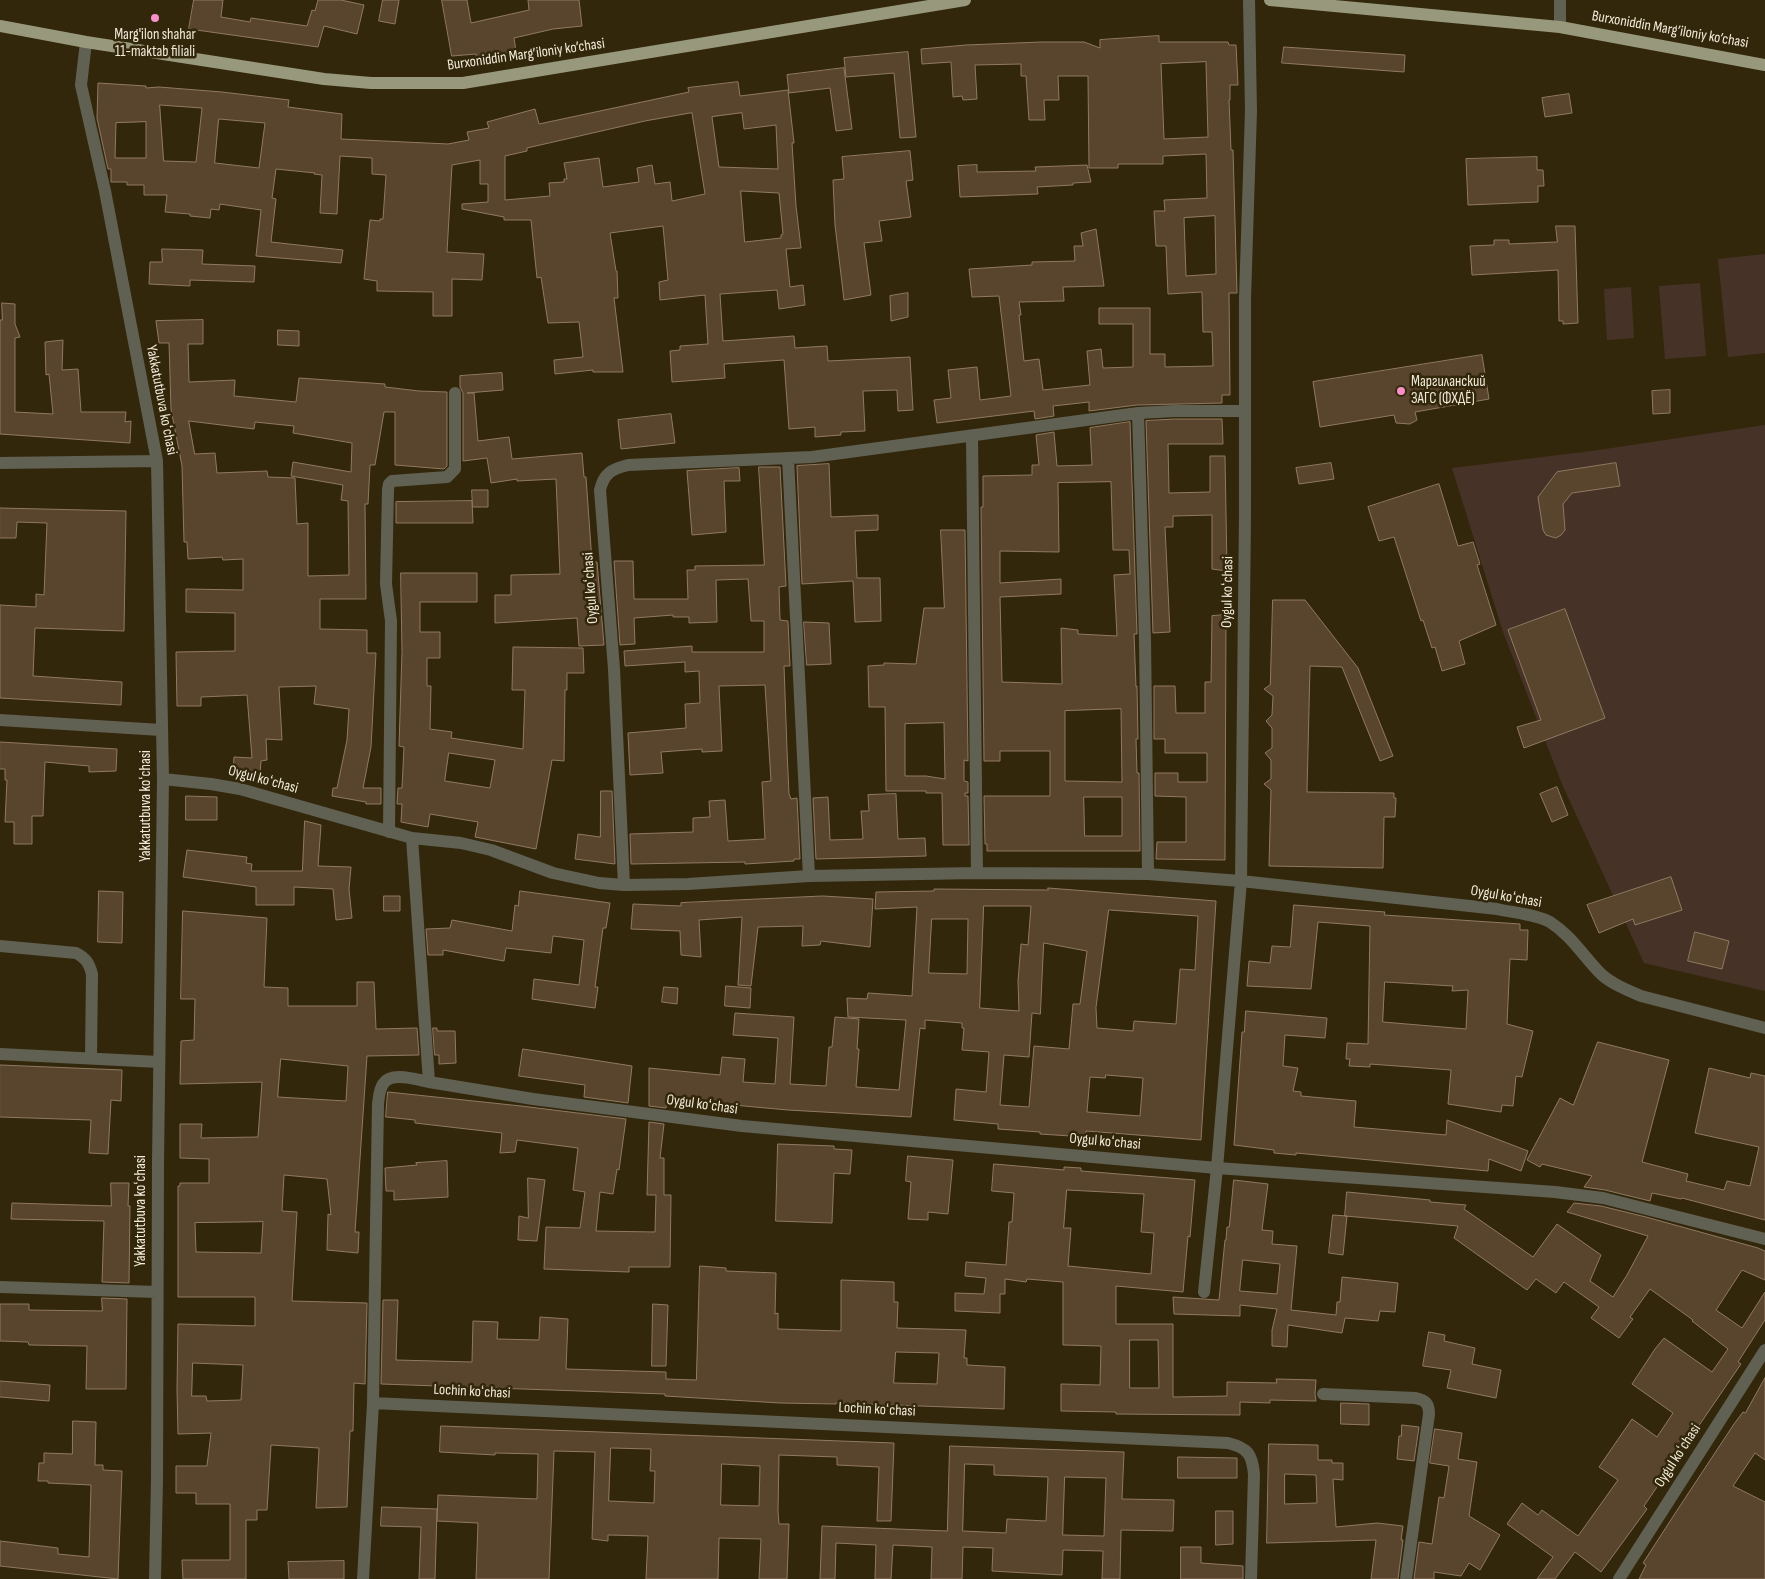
<!DOCTYPE html>
<meta charset="utf-8">
<style>
body{margin:0}
canvas{display:block;background:#32270b}
</style>
<canvas width="1765" height="1579"></canvas>
<script>
const g = document.querySelector('canvas').getContext('2d');
g.lineJoin = 'round';
function fill(path, color) { g.fillStyle = color; g.fill(path, 'evenodd'); }
function strokePath(path, color, width, dash) { g.strokeStyle = color; g.lineWidth = width; g.lineCap = dash ? 'butt' : 'round'; g.setLineDash(dash || []); g.stroke(path); }
function drawText(font, color, halo, rows, align = 'center') {
  g.font = font + ' "Sofia Sans Condensed",sans-serif'; g.lineWidth = 5; g.setLineDash([]); g.textBaseline = 'middle'; g.strokeStyle = halo; g.fillStyle = color; for (const [text, x, y, turn = 0] of rows) {
    g.save(); g.translate(x, y); g.rotate((+turn || 0) * Math.PI / 180); g.textAlign = isNaN(turn) ? turn : align; if (halo) g.strokeText(text, 0, 0); g.fillText(text, 0, 0); g.restore();
  }
}
const green = new Path2D(`
 M1765,254v99l-37,4 -10,-98z
 M1700,283l6,73 -41,3 -6,-73z
 M1631,287l3,51 -27,2 -3,-51z
 M1765,425v566l-121,-28 -82,-179 -59,-152 -51,-164 140,-17z`);
const building = new Path2D(`
 M194,0h29l-2,17 29,5 1,-4 56,8 5,-16 3,1 3,-11h23l23,5 -7,29 -33,-8 -6,21 -129,-18z
 M383,0h16l-4,24 -16,-3z
 M442,0h25l4,23 58,-13 -1,-10h51l3,26 -29,3 -39,9 2,13 -39,8 -1,-5 -24,2z
 M1159,36v6h69l1,3h7l2,40h-8v15h-1l2,50h2l4,143h-8l1,102h-8v8l-85,2 -48,6v-9l-36,4 1,10 -19,3 -1,-8 -97,12 -3,-23 17,-2 -3,-28 29,-3 3,33 31,-4 -12,-100 -27,1 -3,-28 63,-4v-3l43,-1 -1,-15h9l-2,-13 15,-4 8,57 -41,1 1,14 -45,1 2,13h-2l5,46 15,-2 4,31 47,-5 -3,-34 14,-2 2,19 30,-1v-43h-34v-16h51v46h15v13l48,-1 -1,-34h-9l-1,-40 -34,2 -2,-48h-10l-2,-35h11l-1,-11 43,-2 -1,-44 -43,2v8h-45v4h-29l-1,-92h-30l1,24h-15l1,20h-16l-3,-44h-5v-12l-46,1 2,34 -14,1 -1,-4 -9,1 -2,-35 -29,2 -1,-15 45,-4 75,-3h43l16,6v-8zM1206,62l2,75 -44,2 -3,-75zM1215,216l1,58 -30,2 -2,-58z
 M1284,47l121,8 -1,17 -122,-9z
 M908,52l8,85 -16,1 -6,-65 -48,4 -2,-19z
 M844,68l8,61 -16,2 -6,-43 -41,5 -2,-18z
 M738,82l2,14 48,-6 6,53h-2l4,63 5,42 -15,1 4,38 13,-2 2,20 -26,4 -2,-19 -57,4 3,47 71,-5 1,12 32,-2 1,15 82,-4 3,53 -15,1 -1,-21 -34,1 2,40 -24,1v3l-26,2v-10l-26,2 -5,-69 -60,4 1,14 -53,4 -2,-31 10,-1v-4l28,-2 -3,-49 -45,5 -1,-18 9,-2 -5,-54 -53,7 6,38h1l1,27h-4l9,74h-30v-2l-38,4 -1,-14 29,-3 -4,-35 -31,1 -7,-46 -4,1 -6,-58h-27v-3l-42,-8v-5l26,-2v-18h-8v-24l-28,5 -5,87 37,2 -2,26 -30,-1v37h-19v-24l-56,-1v-10l-13,-2 6,-59 10,1v-2h3l3,-44 -14,-1v-16l-32,-2 -3,58 -17,-1 2,-38 -8,-1 1,-1 -39,-4 -4,29 4,1 -5,43 72,8 -2,13 -85,-7 5,-46 -41,-6 -1,6 -8,-1 -1,9 -20,-2v-2l-25,-2 2,-17h-23v-10h-17v-3h-16v-13h-3l-11,-51 1,-35 48,3v2l13,-1 63,5 67,8 -1,7 54,7 -1,25 107,5 21,-4 -2,-8 22,-4 -2,-6 48,-13 4,15 150,-32 -1,-4zM160,105l42,3 -6,54 -32,-1zM692,113l13,81 -33,7 -2,-19 -15,2 -3,-19 -15,3 2,14 -36,5 -4,-29 -35,5 3,16h-3v3l-15,1 1,13 -45,4v-44l22,-5v-3l118,-27zM742,113l2,16 32,-4 2,44 -59,-2 -7,-50zM219,119l46,4 -6,45 -44,-5zM146,122v36h-31l1,-35zM741,191l38,2 4,41 -2,1v3l-36,4z
 M1569,94l3,19 -27,4 -3,-19z
 M910,151l3,29 -7,1 5,36 -32,4 3,20 -18,2 7,52 -27,5 -9,-75 -2,-45 11,-1 -2,-22z
 M1537,157v13h6l1,16h-6v16l-70,3 -2,-46z
 M977,165v7l59,-1 -1,-4 52,-2 4,17 -18,1v2l-36,2 1,7 -78,3 -2,-31z
 M1556,226h19l3,97 -15,1v-3h-4l-1,-51 -86,5 -2,-29 24,-1v-5h15v4l48,-2z
 M162,249l41,1 -1,14 53,2 -1,16 -64,-2v6l-41,-2 1,-22h12z
 M908,293v24l-17,4 -1,-25z
 M2,303l13,1v20l5,13 -5,1v74l38,2 -4,-40 -3,1 -1,-33 18,-2 -1,30 16,-1 3,43h45l-1,10 6,-1 -1,22 -130,-9v-114h2z
 M203,320v24h-15l1,38 46,-2 -1,16 62,6 3,-24 86,6v3l34,4 28,1v74l-3,3 -49,-4v-53h-11l-9,53h-5l-2,39h-3l1,95h-46v30l47,1v23h9l-5,94 -8,41h18v16h-15v-2l-34,-6 1,-8h4l10,-48 2,-31 -35,-5 2,-18 -37,1 3,53 -16,-1 1,21 -6,1 -1,13 -27,-2 1,-15 18,1 -5,-63 -46,2v9h-24l-1,-54 59,-1v-38l-49,-1v-23l57,1v-31l-20,1 -1,-3 -34,2 -1,-17h-3l-2,-76 -11,-57 -2,-66h-10l-3,-22zM189,421l65,8 1,-7 39,4 -1,7 59,10 -1,29 -58,-10 -2,14 52,9 -2,15 7,1 1,74 -41,1v-53l-11,1 -2,-46 -27,-1 -1,-6 -50,2 -2,-20 -20,1z
 M278,330l21,1v15l-21,-1z
 M1482,355l7,44 -74,13 2,8 -7,4 -14,-1 -2,-8 -74,12 -7,-45z
 M502,373l1,17 -36,3h7l4,48 31,-4 3,22 70,-6 2,24h2l6,85h5l7,83 -25,1 -2,-28 -82,5v-28h16v-20l49,-1 -4,-95 -39,2v-2l-26,4 -4,-25 -24,3v-68l-3,-6v-11z
 M1670,390v23l-17,1 -1,-23z
 M671,414l4,29 -54,6 -3,-29z
 M1175,419h47l1,25h-55l1,49 41,-1v-36h15l2,115 -15,-2v-54l-39,1v11h-8l5,105 -17,1 -7,-212z
 M1130,422l7,212h-3l2,53 1,-1 1,53h-2l1,34h2l1,78h-153v-7h-2l-1,-48h66v-45h-50v10h-16l-3,-254h2v-31l49,-1v-10h7l-3,-30 18,-3 3,34 35,-1 -2,-37zM1111,482l2,68h16l1,24 -16,1 3,61 -39,-2v-4l-17,-2 1,56 -60,-2 -2,-85 61,-3v-15l-61,4v-32l59,1 -1,-69zM1121,709l1,73 -57,-1v-70zM1084,797h38v39h-37z
 M1331,463l3,16 -35,5 -3,-16z
 M1616,463l4,23 -48,7 -9,11 2,26 -4,5 -5,3 -10,-3 -3,-5 -5,-33 19,-25z
 M829,464l2,53 47,-2v15l-23,1 2,47h23l1,43 -26,1 -2,-41 -51,3 -5,-118z
 M759,467h21l6,119 -7,1 1,33 8,1 2,45h-6l3,84 2,44 2,5 6,-1 3,61h-6v2l-49,3v-2l-114,2 -1,-30 63,-2v-14l17,-1 -1,-16 16,-1 3,41 37,-2 -3,-57 9,-1 -6,-96 -46,1 3,65 -20,1v-3l-41,3 2,21 -33,2 -2,-42 58,-5 -1,-24 15,-1 -1,-32 -14,1v-10l-60,4 -1,-15 68,-5v6h72v-31h-13l-3,-42 -32,1 1,42 -28,1v-6h-16v-2l-39,3 1,26 -15,1 -6,-84h19l1,38h54l-1,-29h8v-4l69,-1z
 M739,468l1,13h-16l2,51 -34,3 -5,-64z
 M1439,484l19,62 15,-4 7,22 -3,1 19,60 -37,16 6,23 -23,7 -7,-24 -3,1 -9,-28 -2,1 -27,-84 -15,4 -11,-34z
 M472,490h16v17h-15z
 M472,501l1,22h-77v-21z
 M0,508l126,3 -2,120 -89,-3 -2,48 89,6 -1,23 -121,-7v-93l36,2v-13l8,1 3,-72 -30,-1 -1,16h-16z
 M941,530h24l3,231 -4,-1v21l4,1v11h-3v3h3l1,49h-26l-1,-52h-16v-2h-40l-1,-84h-16l-1,-41 16,-1v-2l32,1 8,-56h20zM944,723l1,56 -19,-3h-21v-52z
 M401,573h76v29h-57v30h20v26h-13v28h4l-1,43 22,3 -1,6 72,11 2,-59h-13l1,-43 70,1 1,25h-17v17h-2l-1,71 -12,-1 -16,89 -61,-12 3,-15 -48,-8 -2,13 -27,-5 1,-18h-5l1,-16h4l2,-41 -5,-1 3,-94zM449,753l46,7 -5,28 -45,-7z
 M1273,600h32l53,68 35,88 -13,5 -38,-94 -32,-1 -3,126 87,1v5h2l-1,19h-11l-1,51 -114,-2 2,-76 -7,-6 7,-5v-19l-6,-7 7,-5v-20l-6,-7 6,-6 1,-19 -9,-7 6,-4z
 M1565,609l40,109 -81,30 -7,-21 24,-7 -33,-90z
 M1226,615l-1,245 -69,-1 1,-17h29v-45l-31,-1v-23h23v9h29v-29h-42v-14h-11v-53h21l1,27h29v-31h6l1,-66z
 M804,622l25,1 2,41 -24,1z
 M0,742l117,7 -1,22 -27,1v-6l-44,-4 -2,54h-11v28h-18v-22h-9l2,-42h-2v-11h-5z
 M1557,787l11,28 -16,7 -12,-28z
 M601,791h11l3,73 -40,-5 3,-25 22,3z
 M896,794l2,45 27,-1 1,18 -110,3 -3,-61 15,-1 2,43 33,-1 -2,-28h8l-1,-16z
 M186,796l31,1v23h-31z
 M305,821l16,4 -3,41 33,1 -2,22 3,29 -16,2 -3,-31 -39,-2v18h-38v-18l-73,-10 4,-27 60,7 -1,6 6,1 -1,7h51z
 M1671,877l11,33 -47,15 -2,-6 -34,14 -12,-28z
 M1048,888l168,13 -15,239 -115,-9v6l-46,-3v-2l-42,-3v-5l-44,-4 2,-31 30,3 3,-40 -27,-2 2,-22h-2v-5l-37,-3v9l-5,-1 -9,89 -123,-7 -121,-11 -1,9 -17,-2v-38l71,7 2,-18 23,2 -2,23 32,2 3,-46 -45,-3 2,-22 59,4 -4,67 36,2 3,-39h3l3,-30 24,2 -2,30h2l-3,38 43,3 7,-70 -58,-3 -1,-19 20,1 1,-6 44,3 5,-89 -42,2 1,-17 58,-1v-2l114,1zM984,906h47l-3,39 -7,-1 -3,37 1,30 -39,-3zM1109,910l89,6 -3,54 -15,-1 -4,55 -42,-3 -1,10 -36,-3 -1,-20zM932,919h36l-1,55 -38,-1zM1044,943l43,8 -7,53h-7l-4,45 -35,-3 -5,61 -29,-2 4,-50 25,2 3,-44 8,1zM1106,1075l37,3 -3,38 -53,-4 3,-35 15,1z
 M99,891l24,1 -1,51 -24,-1z
 M520,891l90,12 -4,25h-3l-8,59h3l-3,21 -63,-9 2,-20 45,6 5,-45 -31,-4 -2,17 -45,-5 -2,13 -61,-11v5h-15l-2,-26 24,-1 2,-8 60,11 3,-26 3,1z
 M384,896h16v15h-16z
 M823,896l50,3 -3,48 -49,-6 -1,4 -18,1 1,-20 -45,1 -7,59 -13,-1 4,-68 -43,3 2,37 -20,-2 -1,-24 -49,-2 2,-25 48,2v-3z
 M1294,905l91,7 -1,3 136,9v6h8l-1,30 -17,-1 -3,65 26,7 -11,46 -6,-1 -3,30 -11,-1 -1,7 -53,-8 3,-34 -81,-6v3l-21,-1 1,-7h-4l1,-16 21,1 2,-118 -52,-4 -7,67 -64,-3 2,-25 21,2 2,-17 18,1zM1385,982l68,4 -1,5 16,-1 -2,39 -83,-7z
 M183,911l84,7 -3,69 24,1v18h69v-24h17l2,47 41,-1 2,27 -52,1 -12,176h4l-1,21 -31,-3 1,-36 3,1 -4,-36 -43,-4 -2,36 15,1 -5,89 75,2 -2,81 -11,-1 -1,48h-3l-3,76 -31,1 3,-60 -48,-3 -4,65h-10v10h-11v59h-63l-1,-19h48v-56h-34v-11h-20v-27h31l4,-33 -33,1 -1,-45 1,-65 77,2v-29h-77v-111h2v-3h29v-24l-29,-1v-34h22l-1,14 57,-1 4,-55 -82,2 1,-43 13,-1 1,-41h-14zM281,1059l67,7 -2,35 -68,-4zM263,1222l-2,31 -65,-1 -1,-29zM193,1363l50,2 -2,35 -34,1 -1,-5h-14z
 M1695,932l34,9 -7,28 -34,-8z
 M726,986l25,2 -1,20 -25,-2z
 M664,987l14,1 -1,16 -15,-2z
 M1246,1011l81,7 -2,20 -40,-3 -2,31 15,2 -5,23 8,1v4l55,5 -2,26 92,8 1,-15 81,31 -7,20 -32,-12 -1,12 -192,-18v2l-22,-2v-3l-40,-5 8,-113h2z
 M433,1028h4v3h18l1,32 -17,1v-9h-4z
 M1598,1042l71,18 -27,102 46,12 -2,7 38,9 3,-9 23,5 9,-39 -64,-14 14,-65 41,10 1,-5 14,3v144l-83,-22 -1,1 -29,-6 -2,8 -45,-11 -21,-3 8,-11 -50,-12 -2,3 -13,-7 33,-62 13,7z
 M523,1049l109,17 -4,37 -44,-6 1,-12 -66,-9z
 M0,1065l122,5 -1,31 -10,-1 -3,54 -19,-1 2,-33 -91,-3z
 M388,1092l133,14 105,13 -7,51 -2,-1 -4,25 -13,-2 -4,39 59,1 1,-37h-9l2,-73 15,2 -4,34h4v37h7l-1,72h-41v5l-85,-3 2,-42 34,1 5,-36 -12,-2 5,-42 -61,-8 -2,12 -15,1 2,-20 -87,-10v-3l-29,-3z
 M778,1144l56,2v3l18,1 -2,24 -16,-1 -2,50 -56,-2z
 M908,1156l45,4 -5,54 -20,-2v8l-20,-1 3,-37 -5,-1z
 M447,1161l1,36 -54,3v-9h-8l-1,-23 32,-3 -1,-2z
 M994,1164l70,6v-3l17,1v3l114,9 -5,57 -2,-1 -5,56 -67,-6v38h57v73l54,-1v-14l50,1 -1,-4 40,1 -1,14 1,7 -46,-1v3l-30,-1v13l-124,-1v-2l-55,-1v-27l39,1 1,-39 -38,-1v-63l-36,-3 -1,3 -21,-3v15h-5v19l-45,-2v-18l29,1 2,-16 -21,-2 1,-14 40,3 3,-43h3l2,-29 -22,-2zM1067,1190l77,4 -3,38 13,1 -3,41 -83,-8 3,-38h-7zM1130,1340h28l1,48h-29z
 M528,1178l17,2 -8,61 -19,-1 1,-24 9,2z
 M1234,1180l34,4 -6,46 11,1 -1,13 25,2 -6,64 45,5 1,-13h3l2,-25 56,6 -3,29 -15,-1 -2,10 -33,-3 -3,15 -54,-8 -1,22 -15,-1v-16l5,-21 -37,-4v11l-66,-2 -1,-17 46,3 6,-60h1l1,-13h2zM1243,1260l37,4 -3,30 -37,-3z
 M111,1183h18l-1,23h2l-1,77 -27,-1 2,-61 -93,-2 1,-16 99,3z
 M1347,1192l83,8v2l36,3 -2,4 69,48 24,-33 44,31 -11,26 23,16 14,-22 21,-39 -81,-24 7,-9 27,3 45,11 112,31 7,3v29l-23,-10 -26,40 26,18 23,-36v28l-27,42 3,2 -97,142 3,3 -46,63 -26,-20 -20,27h-18l16,-22 -46,-33 15,-21 16,12 4,-5 36,26 40,-56 -19,-13 33,-48 25,18 16,-24 -41,-29 23,-35 9,-11 48,34 16,-23 -36,-28 1,-1 -43,-31 -20,28 3,2 -14,19 -28,-20 8,-11 -35,-25 -8,11 -20,-14 -9,11 -73,-52 4,-12 -113,-10z
 M1333,1215l14,1 -4,39 -14,-2z
 M700,1266l26,2v3l50,2 -1,41 3,-1v16l63,2v-51l53,2v20h4l-1,26 69,2 -2,28h3v7l38,2 -1,42 -168,-6v1l-56,-1 -115,-7v-2l-284,-10 2,-84h15l-2,60 76,2 1,-41 25,1 -1,17 42,1 1,-23 28,2 -2,50 100,3v7l30,1zM896,1352l43,1 -2,31 -43,-1z
 M102,1298l25,1 -1,90h-40l1,-43 -58,-1 -1,-3 -28,-1v-37h29v6l73,1z
 M653,1304l15,1 -2,61h-14z
 M1429,1332l16,3 -1,6 31,7 -3,16 29,6 -5,28 -49,-10 4,-18 -28,-4z
 M1765,1378v82l-10,-7 -22,33 32,16v77h-126l7,-14 -3,-2 31,-48 60,-91 9,-12 2,1z
 M0,1381l50,4 -1,16 -49,-4z
 M1341,1403l28,1v21l-28,-1z
 M73,1421l23,1 -1,43h8v5l19,1 -4,108 -118,-13v-25l58,7v6l31,3 2,-72 -43,-2v-2h-10l1,-18h5v-10l28,1z
 M1402,1425l17,2 -5,34 -17,-2 2,-23h2z
 M441,1426l453,17 -3,78h-14l2,-54 -42,-2v-8l-58,-2 -1,56 1,13h10l-2,55h-28l2,-40 -42,-1 -1,41h-72l2,-43 -40,-1v6l-16,-2 3,-87 -41,-1 -5,128h-73l2,-56 -41,-2 1,-26 99,4 1,-45 -43,-1v2l-55,-3zM611,1448l40,1 -1,22h5l-1,32 -45,-2zM722,1464l38,2 -1,40 -38,-1z
 M1435,1429l27,4 -4,26 19,3 -8,54 31,19 -20,35 -11,-7 -8,13 -27,-4v7h-20l5,-37 13,2 7,-47 5,1 5,-32 -19,-3z
 M1269,1444l49,1v15h14v3h11v17l-10,-1 3,48 41,-4 26,3 -2,14h2l-5,39h-27l5,-39 -109,3zM1285,1474l31,1 1,28 -32,1z
 M950,1446l174,6 -2,47 52,1 -1,31 -52,-1 -1,49h-18l1,-28 -40,-1 -1,25 -70,-4 1,-23 -30,-1 -1,32h-31l1,-32 -39,-2 -2,34h-16l1,-34 -40,-2 -1,36h-15l2,-53 125,5zM965,1464l29,1v10l54,2 -2,44 -39,-2 -1,14 -43,-2zM1065,1477l41,1 -2,58 -41,-1z
 M1178,1457l59,1v20h-59z
 M382,1507l55,2 -2,70h-16l2,-52 -40,-1z
 M1216,1511h17v33l-17,1z
 M1181,1547h20v16l42,3v13h-62z
 M344,1561v18h-55l-1,-17z`);
const street = new Path2D(`
 M1560,0v27
 M86,42l-5,43 24,106 52,270 6,318 -5,383 -1,317 -2,100
 M1138,413l7,227 3,234
 M972,436l5,437
 M788,458l21,418
 M0,463l157,-2
 M0,720l161,10
 M163,779l48,5 29,5 172,49 49,5 30,7 62,23 46,10 25,2 64,-1 121,-8 168,-3 171,1 93,7 256,28c17,4 38,5 53,13 22,14 33,34 51,52 11,10 26,16 40,22l124,32
 M389,832l2,-211 -5,-37 2,-95 1,-5 3,-3 55,-4 8,-8v-76
 M412,838l17,244 104,17 209,27 475,42 338,24 48,6 162,41
 M624,885l-10,-216 -14,-179c4,-17 12,-21 28,-25l184,-8 326,-44 37,-2h70
 M0,946l76,7c10,5 13,10 16,21l-1,84
 M0,1054l159,8
 M0,1287l157,5
 M1204,1292l13,-124 24,-287 4,-367v-216l6,-187 -2,-111
 M1323,1394l92,4c11,2 14,6 14,16l-23,165
 M373,1403l5,-299c1,-7 1,-14 5,-20 8,-13 34,-4 46,-2
 M363,1579l10,-176 855,40c20,5 24,11 26,31l-3,105
 M1619,1579l146,-229`);
const primary = new Path2D(`
 M1270,0l290,27 205,38
 M0,26l86,16 238,37 47,4h92l502,-83`);
const markers = [
 [155,18,5,"#f98fc9"],
 [1401,391,5,"#f98fc9"]
];
const streetNames = [
 ["Burxoniddin Marg’iloniy ko’chasi",1670,30,10],
 ["Burxoniddin Marg’iloniy ko’chasi",526,55,-8],
 ["Yakkatutbuva koʻchasi",161,400,79],
 ["Oygul koʻchasi",591,588,-94],
 ["Oygul koʻchasi",1228,592,-89],
 ["Oygul koʻchasi",263,780,15],
 ["Yakkatutbuva koʻchasi",146,806,-90],
 ["Oygul koʻchasi",1506,897,10],
 ["Oygul koʻchasi",702,1105,8],
 ["Oygul koʻchasi",1105,1142,5],
 ["Yakkatutbuva koʻchasi",141,1211,-90],
 ["Lochin koʻchasi",472,1392,3],
 ["Lochin koʻchasi",877,1410,3],
 ["Oygul koʻchasi",1678,1456,-57]
];
const poiNames = [
 ["Marg'ilon shahar",155,35],
 ["11-maktab filiali",155,52],
 ["Маргиланский",1411,382,"left"],
 ["ЗАГС (ФХДЁ)",1411,399,"left"]
];
fill(green, '#473227');
fill(building, '#59442e');
strokePath(building, '#907961', 1);
strokePath(street, '#606053', 12);
strokePath(primary, '#98987c', 12);
for (const [x, y, r, color] of markers) { const dot = new Path2D(); dot.arc(x, y, r, 0, 2 * Math.PI); g.fillStyle = color; g.fill(dot); strokePath(dot, '#32270b', 2); }
drawText('15px', '#f2ebda', '#32270b', streetNames);
drawText('15px', '#f2ebda', '#32270b', poiNames);
</script>
